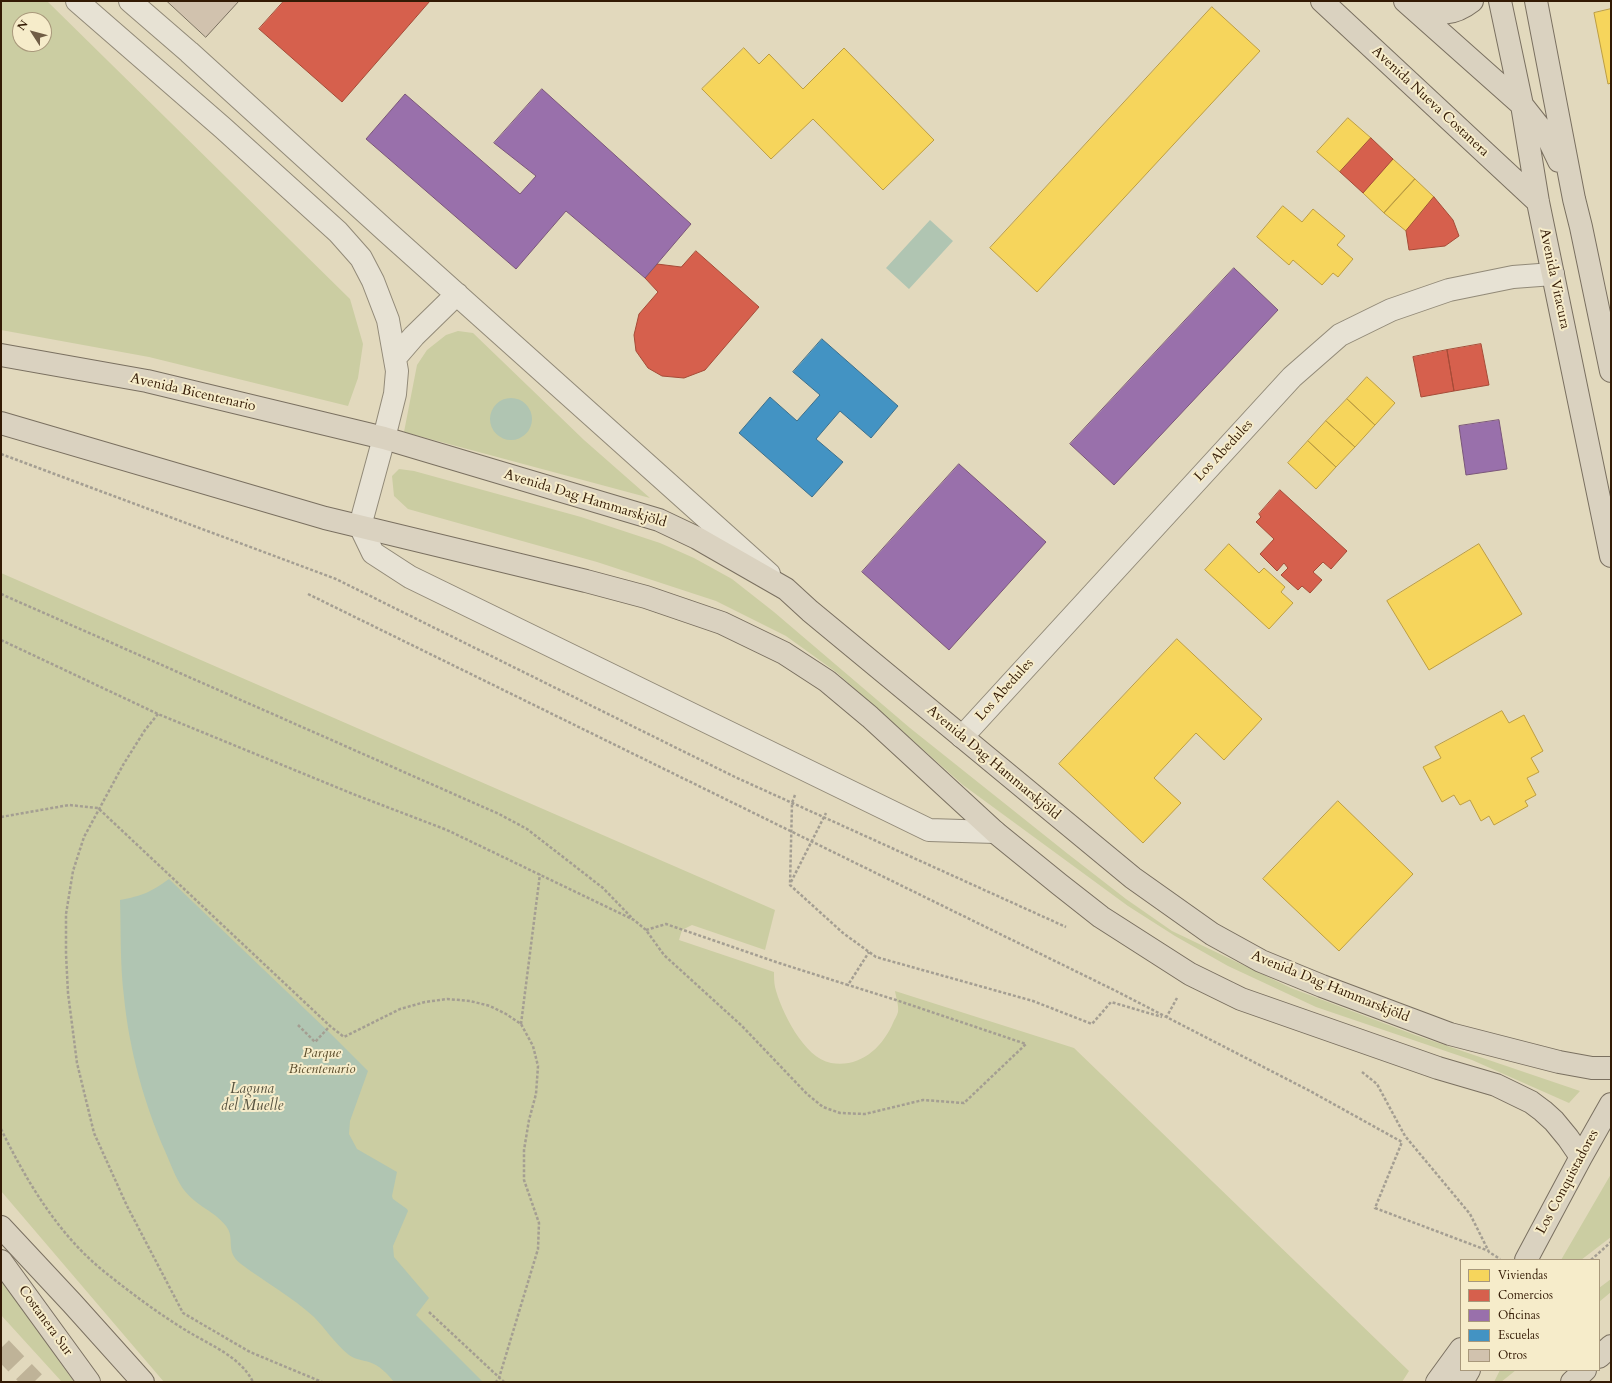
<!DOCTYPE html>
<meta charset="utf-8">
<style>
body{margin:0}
#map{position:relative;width:1612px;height:1383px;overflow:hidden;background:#e2d9bd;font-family:Cardo,serif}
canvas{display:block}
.frame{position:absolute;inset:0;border:2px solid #331a04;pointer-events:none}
.legend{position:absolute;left:1460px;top:1259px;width:140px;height:112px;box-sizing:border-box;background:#f6ecca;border:1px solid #a8987b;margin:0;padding:5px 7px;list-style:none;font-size:12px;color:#331a04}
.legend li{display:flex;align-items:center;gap:8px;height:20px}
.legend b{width:20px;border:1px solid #a8987b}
.north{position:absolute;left:12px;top:12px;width:40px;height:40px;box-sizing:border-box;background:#f6ecca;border:1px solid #a8987b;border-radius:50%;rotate:306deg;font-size:11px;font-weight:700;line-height:16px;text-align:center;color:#331a04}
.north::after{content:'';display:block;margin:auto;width:14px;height:18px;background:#705d45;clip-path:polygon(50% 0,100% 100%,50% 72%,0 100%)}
</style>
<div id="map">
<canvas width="1612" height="1383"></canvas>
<div class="frame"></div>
<ul class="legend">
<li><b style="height:11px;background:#f6d55c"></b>Viviendas</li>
<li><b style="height:11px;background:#d6604d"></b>Comercios</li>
<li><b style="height:11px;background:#9970ab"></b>Oficinas</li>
<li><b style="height:11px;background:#4393c3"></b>Escuelas</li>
<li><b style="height:11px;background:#d1c2ae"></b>Otros</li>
</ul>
<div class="north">N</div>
</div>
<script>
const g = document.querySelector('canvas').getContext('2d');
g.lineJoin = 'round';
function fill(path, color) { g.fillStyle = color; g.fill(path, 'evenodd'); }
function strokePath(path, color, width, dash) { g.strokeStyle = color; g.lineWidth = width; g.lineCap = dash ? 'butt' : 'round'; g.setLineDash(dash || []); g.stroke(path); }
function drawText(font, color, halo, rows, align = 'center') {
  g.font = font + ' Cardo,serif'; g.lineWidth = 4; g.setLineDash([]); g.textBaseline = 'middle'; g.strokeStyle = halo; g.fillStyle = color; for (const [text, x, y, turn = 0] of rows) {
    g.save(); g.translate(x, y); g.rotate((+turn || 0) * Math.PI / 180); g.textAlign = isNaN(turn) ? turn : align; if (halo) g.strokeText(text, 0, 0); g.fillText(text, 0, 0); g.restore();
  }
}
const green = new Path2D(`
 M1,1h46l303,298 13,45 -5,34 -10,28 -199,-49 -148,-27zM20,20h24v24h-24z
 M458,331l15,2 111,107 66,58 -246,-66 13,-67 10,-15 19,-15z
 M399,469l15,2 167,46 79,26 34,15 38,21 42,33 136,116 158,126 58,45 46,32 119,57 124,47 165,56 -11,12 -97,-43 -156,-53 -88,-41 -53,-30 -47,-30 -165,-121 -127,-113 -50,-36 -70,-35 -119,-39 -189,-53 -14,-13 -2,-20z
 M1,573l774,337 -10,40 -73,-25 -10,5 -3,10 95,32c0,5 0,10 1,15 6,24 29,71 56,76 29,5 51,-15 62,-40 1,-3 4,-7 5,-11 1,-6 -2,-15 -3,-21l179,57 335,323 -7,11h-1238l-163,-191z
 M1611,1174v63l-30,23h-20z
 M1611,1279v13l-12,10v-14z
 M1,1280l73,102h-12l-61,-67z
 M1500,1370h16l-15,12h-7z`);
const water = new Path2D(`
 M930,220l23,21 -44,48 -23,-21z
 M490 419a21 21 0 1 1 42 0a21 21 0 1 1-42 0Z
 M169,879l162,155 37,37 -18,50 -1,13 8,15 40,23 -5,24 1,3 14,10 1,2 -15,35 1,11 35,41 -13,17 67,67h-89c-6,-8 -15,-17 -25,-20 -7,-2 -15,-3 -20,-7 -14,-11 -23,-26 -35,-38 -22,-20 -49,-35 -73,-53 -17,-13 -5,-25 -15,-38 -13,-17 -33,-20 -46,-42 -6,-10 -10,-22 -15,-33 -21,-48 -36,-102 -41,-154 -4,-32 -3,-64 -4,-97 22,-4 31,-8 49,-21z`);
const homes = new Path2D(`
 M1212,7l48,44 -223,241 -47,-44z
 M1611,9v74l-3,1 -14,-71z
 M744,48l15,16 10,-10 34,35 41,-41 90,92 -51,50 -70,-71 -42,40 -69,-70z
 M1348,118l23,20 -31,34 -23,-20z
 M1393,159l22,20 -31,34 -21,-20z
 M1415,179l19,18 -28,34 -22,-18z
 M1283,206l19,16 11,-13 32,27 -8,9 16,14 -15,18 -5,-4 -11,12 -29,-25 -4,5 -32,-28z
 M1367,377l28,26 -20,22 -28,-26z
 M1347,399l28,26 -20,22 -29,-26z
 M1326,421l29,26 -19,20 -28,-26z
 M1308,441l28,26 -20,22 -28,-26z
 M1229,544l30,29 5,-5 21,19 -4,5 12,11 -24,26 -64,-59z
 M1479,544l43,70 -93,56 -42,-69z
 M1177,639l85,80 -38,41 -28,-27 -42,45 27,25 -38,40 -84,-79z
 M1502,711l7,12 15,-8 19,36 -12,7 8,14 -12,6 9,17 -11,6 3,5 -34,19 -5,-9 -8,5 -11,-21 -10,5 -6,-10 -12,7 -19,-35 18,-9 -6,-11z
 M1338,801l75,73 -74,77 -76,-72z`);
const shops = new Path2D(`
 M284,1h146l-88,101 -83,-73z
 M1371,138l22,21 -30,34 -23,-21z
 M1434,197l19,23 6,16 -14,10 -36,4 -3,-19z
 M696,251l63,56 -54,63 -21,8 -22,-2 -14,-8 -12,-17 -2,-16 5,-21 19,-22 -13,-14 12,-14 24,3z
 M1481,344l8,41 -35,6 -7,-41z
 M1447,350l7,41 -33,6 -8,-40z
 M1280,490l67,61 -16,18 -8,-7 -10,10 9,8 -12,13 -8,-7 -4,4 -17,-15 7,-7 -4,-5 -7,8 -17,-17 14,-15 -18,-17 5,-5 -2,-3z`);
const offices = new Path2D(`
 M542,89l149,135 -46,54 -79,-67 -50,58 -150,-130 39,-45 115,100 16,-18 -42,-33z
 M1234,268l44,42 -164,175 -44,-41z
 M1499,420l8,49 -41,6 -7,-49z
 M959,464l87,78 -97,108 -87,-78z`);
const schools = new Path2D(`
 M822,339l76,67 -27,32 -31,-27 -24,28 27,23 -31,35 -73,-64 31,-36 27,24 23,-26 -27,-23z`);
const building = new Path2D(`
 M167,1h72l-33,36z`);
const highwayTunnel = new Path2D(`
 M1,1348l33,34`);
const path = new Path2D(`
 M1,454l335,125 399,198 331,150
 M1,594l498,220 28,15 76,59 29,30
 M308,594l808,397 194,100 92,51 -27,66 114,43
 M1,640l157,74 195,80 94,36 187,90 12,10 18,25 78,71 65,68 16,13 17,6 25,1 58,-14 41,3 62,-59 -130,-44 -48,-15
 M158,714l-13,16 -22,35 -39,72 -11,34 -7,43v40l2,39 9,70 17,70 33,73 56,107 67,39 72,30
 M795,795l-3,8 -2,82 53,48 33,24 157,44 59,23 19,-22 51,15
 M1,817l68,-12 29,3 232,218 14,11 56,-28 25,-7 22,-3 23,2 20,5 16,8 15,10 12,22 5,20 -2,28 -7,26 -5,30v30l15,43 -1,26 -39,129 -3,4
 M791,882l35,-69
 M646,930l20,-6 113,39 69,22 21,-33
 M1166,1018l11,-20
 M521,1024l19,-150
 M298,1025l17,17 15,-16
 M1362,1072l15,12 28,52 65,78 19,38 11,7
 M1,1129c26,53 58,107 105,144 25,20 53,41 81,58 23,14 54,26 66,51
 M1591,1260l20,-18
 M429,1312l75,70`);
const minor = new Path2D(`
 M77,1l146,127 115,104 23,26 12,23 15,39 9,51 -2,23 -11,44 -24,88 13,27 37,24 519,253 66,2
 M130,1l59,51 197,179 383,343
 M395,358l19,-22 43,-42
 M962,737l330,-360 48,-42 51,-25 58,-20 64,-13 40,-3`);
const major = new Path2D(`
 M1322,1l216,201
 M1405,1l117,104 26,33 11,23
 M1500,1l22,104 16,97 73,354
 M1536,1l38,198 7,28 30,144
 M1414,9c22,6 39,7 58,-8
 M1,355l146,26 237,57 275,82 38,18 89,51 24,22 323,267 79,56 49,27 61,25 128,48 109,28 33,6h19
 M1,423l324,95 261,63 60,16 76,26 62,30 43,28 43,36 125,115 64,52 42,33 89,57 51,25 197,69 58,17 35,17 12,9 11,10 14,17 13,19
 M1526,1260l55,-103 30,-53
 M1,1261l88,121
 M1462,1382l7,-12`);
const highway = new Path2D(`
 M1,1227l71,76 71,79
 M1599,1357l12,-11
 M1437,1382l24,-33
 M1572,1382l13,-12`);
const streetNames = [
 ["Avenida Nueva Costanera",1430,102,43],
 ["Avenida Vitacura",1554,279,78],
 ["Avenida Bicentenario",193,393,13],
 ["Los Abedules",1224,451,-47],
 ["Avenida Dag Hammarskjöld",585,499,17],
 ["Los Abedules",1005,690,-48],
 ["Avenida Dag Hammarskjöld",993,763,40],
 ["Avenida Dag Hammarskjöld",1330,987,22],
 ["Los Conquistadores",1568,1182,-62],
 ["Costanera Sur",45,1321,54]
];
const parkNames = [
 ["Parque",322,1054],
 ["Bicentenario",322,1070]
];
const waterNames = [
 ["Laguna",252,1090],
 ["del Muelle",252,1107]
];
fill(green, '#cbcda2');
fill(water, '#b0c5b2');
fill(homes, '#f6d55c');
strokePath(homes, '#bc9d42', 1);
fill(shops, '#d6604d');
strokePath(shops, '#a54b37', 1);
fill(offices, '#9970ab');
strokePath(offices, '#7a5679', 1);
fill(schools, '#4393c3');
strokePath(schools, '#3e6f8a', 1);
fill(building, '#d1c2ae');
strokePath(building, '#7a7060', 1);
strokePath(highwayTunnel, '#bfb398', 22, [22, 11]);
strokePath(minor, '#928a78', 24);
strokePath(major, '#7a7060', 24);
strokePath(highway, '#7a7060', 24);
strokePath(path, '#a49e92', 2.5, [3, 2]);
strokePath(minor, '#e7e2d4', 22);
strokePath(major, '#dad2c0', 22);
strokePath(highway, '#dad2c0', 22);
drawText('14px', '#331a04', '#f6ecca', streetNames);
drawText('italic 14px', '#5b4d2c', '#f6ecca', parkNames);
drawText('italic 15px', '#575340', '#f6ecca', waterNames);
</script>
